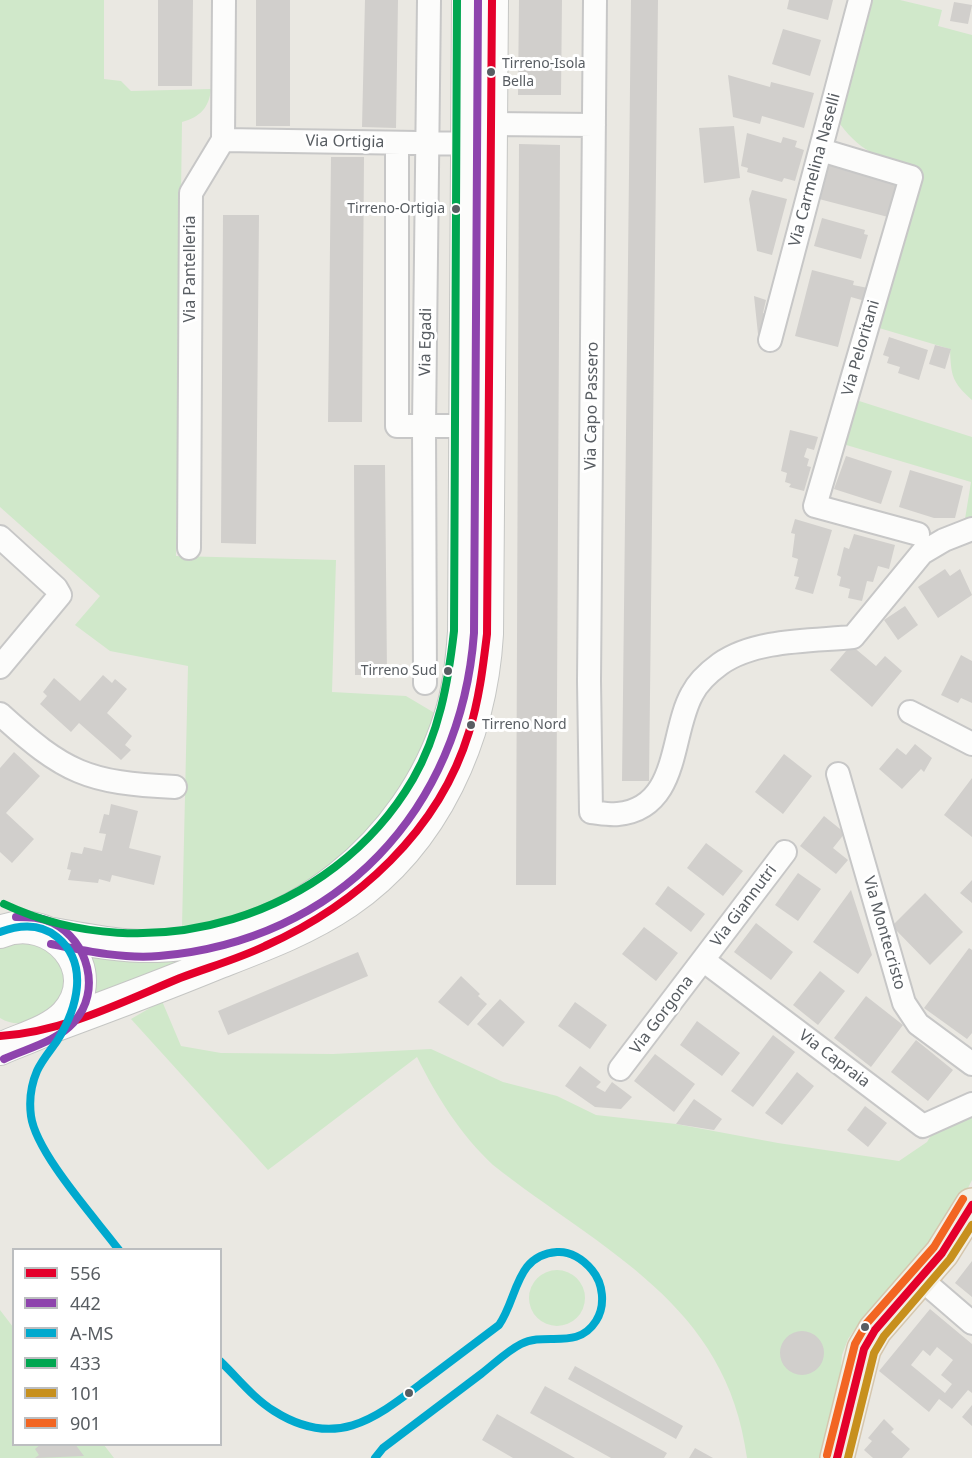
<!DOCTYPE html>
<style>
body{margin:0}
#map{position:relative;width:972px;height:1458px;overflow:hidden;background:#eae8e2;font-family:"Noto Sans",sans-serif}
canvas{display:block}
.legend{position:absolute;left:12px;top:1248px;width:210px;height:198px;box-sizing:border-box;background:#fff;border:2px solid #bcbec0;margin:0;padding:8px 10px;list-style:none;font-size:18px;color:#585d62}
.legend li{display:flex;align-items:center;gap:12px;height:30px}
.legend b{width:30px;border:2px solid #bcbec0}
</style>
<div id="map">
<canvas width="972" height="1458"></canvas>
<ul class="legend">
<li><b style="height:8px;background:#e4002b"></b>556</li>
<li><b style="height:8px;background:#8e44ad"></b>442</li>
<li><b style="height:8px;background:#00a9ce"></b>A-MS</li>
<li><b style="height:8px;background:#00a651"></b>433</li>
<li><b style="height:8px;background:#c7901d"></b>101</li>
<li><b style="height:8px;background:#f26522"></b>901</li>
</ul>
</div>
<script>
const g = document.querySelector('canvas').getContext('2d');
g.lineJoin = 'round';
function fill(path, color) { g.fillStyle = color; g.fill(path, 'evenodd'); }
function strokePath(path, color, width, dash) { g.strokeStyle = color; g.lineWidth = width; g.lineCap = dash ? 'butt' : 'round'; g.setLineDash(dash || []); g.stroke(path); }
function drawText(font, color, halo, rows, align = 'center') {
  g.font = font + ' "Noto Sans",sans-serif'; g.lineWidth = 6; g.setLineDash([]); g.textBaseline = 'middle'; g.strokeStyle = halo; g.fillStyle = color; for (const [text, x, y, turn = 0] of rows) {
    g.save(); g.translate(x, y); g.rotate((+turn || 0) * Math.PI / 180); g.textAlign = isNaN(turn) ? turn : align; if (halo) g.strokeText(text, 0, 0); g.fillText(text, 0, 0); g.restore();
  }
}
const green = new Path2D(`
 M0,0h104v79l17,2 10,10 80,-2c-2,19 -11,28 -29,33l-6,434 160,4 -4,132 74,4 32,19c-10,21 -18,43 -29,63 -6,13 -19,24 -28,36 -54,65 -114,101 -199,112l6,-260 -78,-15 -35,-26 25,-29 -100,-89z
 M873,0h27l42,10 -4,16 34,9v365c-20,-18 -21,-24 -22,-51l-71,-21 44,-150 -3,-8c-36,-11 -57,-15 -80,-46z
 M856,400l116,37v86l-6,2 -1,-6 6,-37 -128,-38z
 M42,940l26,33 -8,33c-21,11 -38,25 -60,12v-74z
 M231,943l-141,60 -9,-54z
 M162,1001l19,45 40,7 112,1 98,-5 72,33 54,14 39,19 80,9 102,19 121,18 28,-19 9,-15 36,-13v66l-21,42 -19,26 -73,75 -11,16 -6,16 -4,49 -14,54h-77c-20,-155 -145,-207 -254,-293 -33,-31 -56,-68 -76,-108l-149,113 -137,-151z
 M529 1298a28 28 0 1 1 56 0a28 28 0 1 1-56 0Z
 M0,1310l13,17 1,117 90,1 10,13h-114z`);
const building = new Path2D(`
 M158,0h35l-1,86h-34z
 M256,0h34v126h-34z
 M365,0h33l-2,128 -34,-1z
 M519,0h43l-1,95h-43z
 M631,0h27l-9,781h-27z
 M789,0h44l-5,20 -41,-11z
 M954,2l18,3 -4,19 -18,-3z
 M783,29l38,11 -11,36 -38,-12z
 M728,75l42,12 1,-5 43,11 -10,35 -42,-12 -2,8 -27,-7z
 M734,126l6,52 -36,5 -5,-55z
 M747,133l34,10 2,-6 14,4 -2,6 9,3 -9,31 -11,-3 -2,4 -35,-10 1,-4 -7,-2z
 M519,144l41,1 -4,740h-40z
 M331,157h33l-2,265h-34z
 M828,165l69,18 -9,34 -69,-18z
 M752,190l35,9 -15,56 -15,-4 -8,-52z
 M223,215h36l-3,329 -35,-1z
 M822,218l43,12 -1,4 4,1 -7,24 -47,-13z
 M812,270l42,11 -1,4 15,3 -3,13 -14,-4 -13,50 -43,-11z
 M754,296l12,4 -3,13 4,1 -6,21 -3,-1z
 M889,337l39,13 -9,30 -21,-7 2,-6 -13,-4 2,-6 -6,-2z
 M935,345l16,4 -6,20 -16,-5z
 M790,430l28,7 -4,13 -7,-2 -3,9 5,2 -2,7 4,1 -7,24 -15,-4 2,-3 -6,-2 2,-9 -6,-2z
 M846,456l46,15 -11,33 -47,-15z
 M354,465h31l2,210h-32z
 M910,470l53,16 -8,32h-21l-35,-11z
 M795,519l37,11 -19,64 -18,-5 4,-12 -5,-1 4,-17 -6,-2 3,-23 -4,-1z
 M854,534l41,11 -6,24 -11,-3 -5,16 -6,-1 -5,20 -14,-3 2,-9 -11,-3 2,-9 -4,-2 7,-28 5,2z
 M945,569l5,7 10,-7 12,26 -34,23 -20,-31z
 M905,606l13,19 -20,15 -14,-20z
 M851,645l25,21 9,-10 17,15 -30,36 -42,-37z
 M961,655l11,6v42l-11,-5 -3,5 -17,-8z
 M103,675l9,8 3,-4 12,10 -20,24 25,23 -7,9 6,5 -10,10 -42,-37 -8,9 -31,-28 7,-8 -4,-4 11,-14 26,23z
 M915,744l17,14 -8,14 -3,-3 -19,20 -23,-20 18,-21 9,7z
 M14,752l26,24 -34,37 28,26 -22,24 -12,-11v-84z
 M784,754l28,22 -29,38 -28,-22z
 M972,778v59l-28,-22z
 M111,804l27,7 -9,37 32,8 -7,29 -42,-10 -2,7 -11,-3 -1,4 -30,-3 3,-10 -4,-1 4,-17 11,2 2,-7 18,4 4,-17 -7,-1 5,-19 5,1z
 M824,816l21,17 -12,15 15,12 -12,14 -36,-28z
 M706,843l37,28 -20,25 -36,-28z
 M798,873l23,16 -23,32 -23,-16z
 M972,880v23l-12,-10z
 M668,886l37,28 -14,18 -36,-28z
 M851,890l21,65 -14,19 -45,-32z
 M925,893l38,39 -33,33 -38,-39z
 M756,923l37,29 -22,28 -37,-28z
 M644,927l34,26 -22,28 -34,-27z
 M969,948l3,2v83l-5,6 -43,-31z
 M358,952l10,24 -140,59 -10,-24z
 M820,971l25,20 -27,34 -25,-20z
 M461,976l19,18 -2,2 9,8 -19,22 -30,-24z
 M866,996l37,29 -32,42 -37,-29z
 M500,999l25,23 -22,25 -26,-23z
 M575,1002l32,23 -17,24 -32,-23z
 M697,1021l43,32 -18,23 -42,-31z
 M773,1035l22,17 -42,55 -22,-16z
 M916,1040l37,30 -25,31 -37,-29z
 M655,1054l40,30 -21,28 -40,-31z
 M580,1066l21,16 -5,5 9,5 7,-10 20,15 -11,12 -26,-2 -30,-21z
 M797,1072l17,14 -32,39 -17,-12z
 M694,1099l28,20 -8,11 -38,-6z
 M865,1106l22,17 -19,24 -21,-17z
 M972,1261v36l-17,-14z
 M930,1309l42,35v49l-4,-3 -16,19 -13,-10 -10,13 -50,-41zM937,1347l16,13 -12,15 11,9 -7,9 -34,-28 12,-15 7,6z
 M780 1353a22 22 0 1 1 44 0a22 22 0 1 1-44 0Z
 M575,1366l108,60 -7,13 -108,-60z
 M545,1386l122,67 -3,5h-53l-81,-45z
 M972,1405v21l-10,-9z
 M497,1414l78,44h-62l-31,-18z
 M884,1419l10,10 -3,3 19,17 -8,9h-29l-9,-8 8,-9 -4,-3z
 M41,1444h34l9,12 -49,2 4,-3 -4,-6z
 M695,1448l18,10h-24z`);
const street = new Path2D(`
 M595,0l-6,681 2,131c9,1 19,3 27,2 62,-6 52,-81 74,-120 6,-12 17,-22 28,-30 35,-25 92,-23 133,-27l69,-84 22,-13 28,-11
 M492,124l102,1
 M223,140l260,4
 M397,143v283h81
 M821,150l90,27 -96,329 103,28
 M770,340l90,-340
 M0,537l56,51 4,7 -60,72
 M189,548l2,-355 32,-53 1,-140
 M425,683l-1,-257 5,-426
 M910,712l62,32
 M0,714c65,59 87,69 175,73
 M838,774l66,229 14,21 54,40
 M703,960l220,166 49,-22
 M620,1069l165,-217
 M921,1279l51,44`);
const secondary = new Path2D(`
 M0,932c53,-22 106,39 66,83 -16,17 -45,24 -66,34
 M53,934c34,6 69,13 104,12 135,-5 253,-101 293,-229 9,-27 12,-56 14,-85l4,-632
 M51,1027c57,-21 113,-42 169,-65 44,-17 87,-33 127,-60 88,-60 134,-165 140,-268l5,-634`);
const primary = new Path2D(`
 M837,1458l27,-109 11,-19 67,-77 30,-48`);
const bus1 = new Path2D(`
 M0,1036c64,-4 122,-34 180,-58 29,-11 58,-19 85,-32 92,-41 174,-115 204,-214 10,-32 14,-65 18,-98l5,-634
 M837,1458l27,-109 11,-19 67,-77 30,-48`);
const bus2 = new Path2D(`
 M51,944c35,7 72,15 108,12 179,-15 302,-146 315,-323l4,-633
 M4,1059c24,-11 52,-17 70,-37 28,-31 14,-81 -21,-99 -12,-6 -24,-6 -37,-6`);
const bus3 = new Path2D(`
 M0,932c19,-7 40,-9 57,5 33,27 20,72 0,104 -7,10 -15,19 -20,30 -6,14 -8,30 -6,45 5,37 64,102 88,134
 M220,1361c18,17 33,37 54,50 63,40 103,6 152,-31 24,-18 49,-37 73,-55 19,-27 16,-70 58,-73 13,-1 26,7 35,18 11,13 14,35 4,51 -19,30 -50,10 -75,23 -14,7 -27,20 -40,30 -33,25 -65,49 -98,74l-8,10`);
const bus4 = new Path2D(`
 M4,904c145,68 328,14 409,-125 26,-45 35,-96 41,-148l3,-631`);
const bus5 = new Path2D(`
 M848,1458l26,-105 10,-17 66,-77 22,-34`);
const bus6 = new Path2D(`
 M827,1455l28,-111 12,-21 67,-76 29,-48`);
const markers = [
 [491,72,5,"#585d62"],
 [456,209,5,"#585d62"],
 [448,671,5,"#585d62"],
 [471,725,5,"#585d62"],
 [865,1327,5,"#585d62"],
 [409,1393,5,"#585d62"]
];
const busNames = [
 ["Tirreno-Isola",502,64],
 ["Bella",502,82],
 ["Tirreno-Ortigia",445,209,"right"],
 ["Tirreno Sud",437,671,"right"],
 ["Tirreno Nord",482,725]
];
const streetNames = [
 ["Via Ortigia",345,142,1],
 ["Via Carmelina Naselli",815,170,-75],
 ["Via Pantelleria",190,269,-90],
 ["Via Egadi",426,342,-89],
 ["Via Peloritani",861,348,-74],
 ["Via Capo Passero",592,406,-89],
 ["Via Giannutri",744,906,-53],
 ["Via Montecristo",884,933,74],
 ["Via Gorgona",662,1015,-53],
 ["Via Capraia",834,1059,37]
];
fill(green, '#d0e8ca');
fill(building, '#d1cfcc');
strokePath(street, '#c7c7c7', 26);
strokePath(secondary, '#c5c6c4', 34);
strokePath(primary, '#d5c6ad', 36);
strokePath(street, '#fcfcfb', 22);
strokePath(secondary, '#fcfcfb', 32);
strokePath(primary, '#f2efe5', 33);
strokePath(bus1, '#e4002b', 8);
strokePath(bus2, '#8e44ad', 8);
strokePath(bus3, '#00a9ce', 8);
strokePath(bus4, '#00a651', 8);
strokePath(bus5, '#c7901d', 8);
strokePath(bus6, '#f26522', 8);
for (const [x, y, r, color] of markers) { const dot = new Path2D(); dot.arc(x, y, r, 0, 2 * Math.PI); g.fillStyle = color; g.fill(dot); strokePath(dot, '#fff', 2); }
drawText('14px', '#585d62', '#fff', busNames, 'left');
drawText('16px', '#585d62', '#fff', streetNames);
</script>
